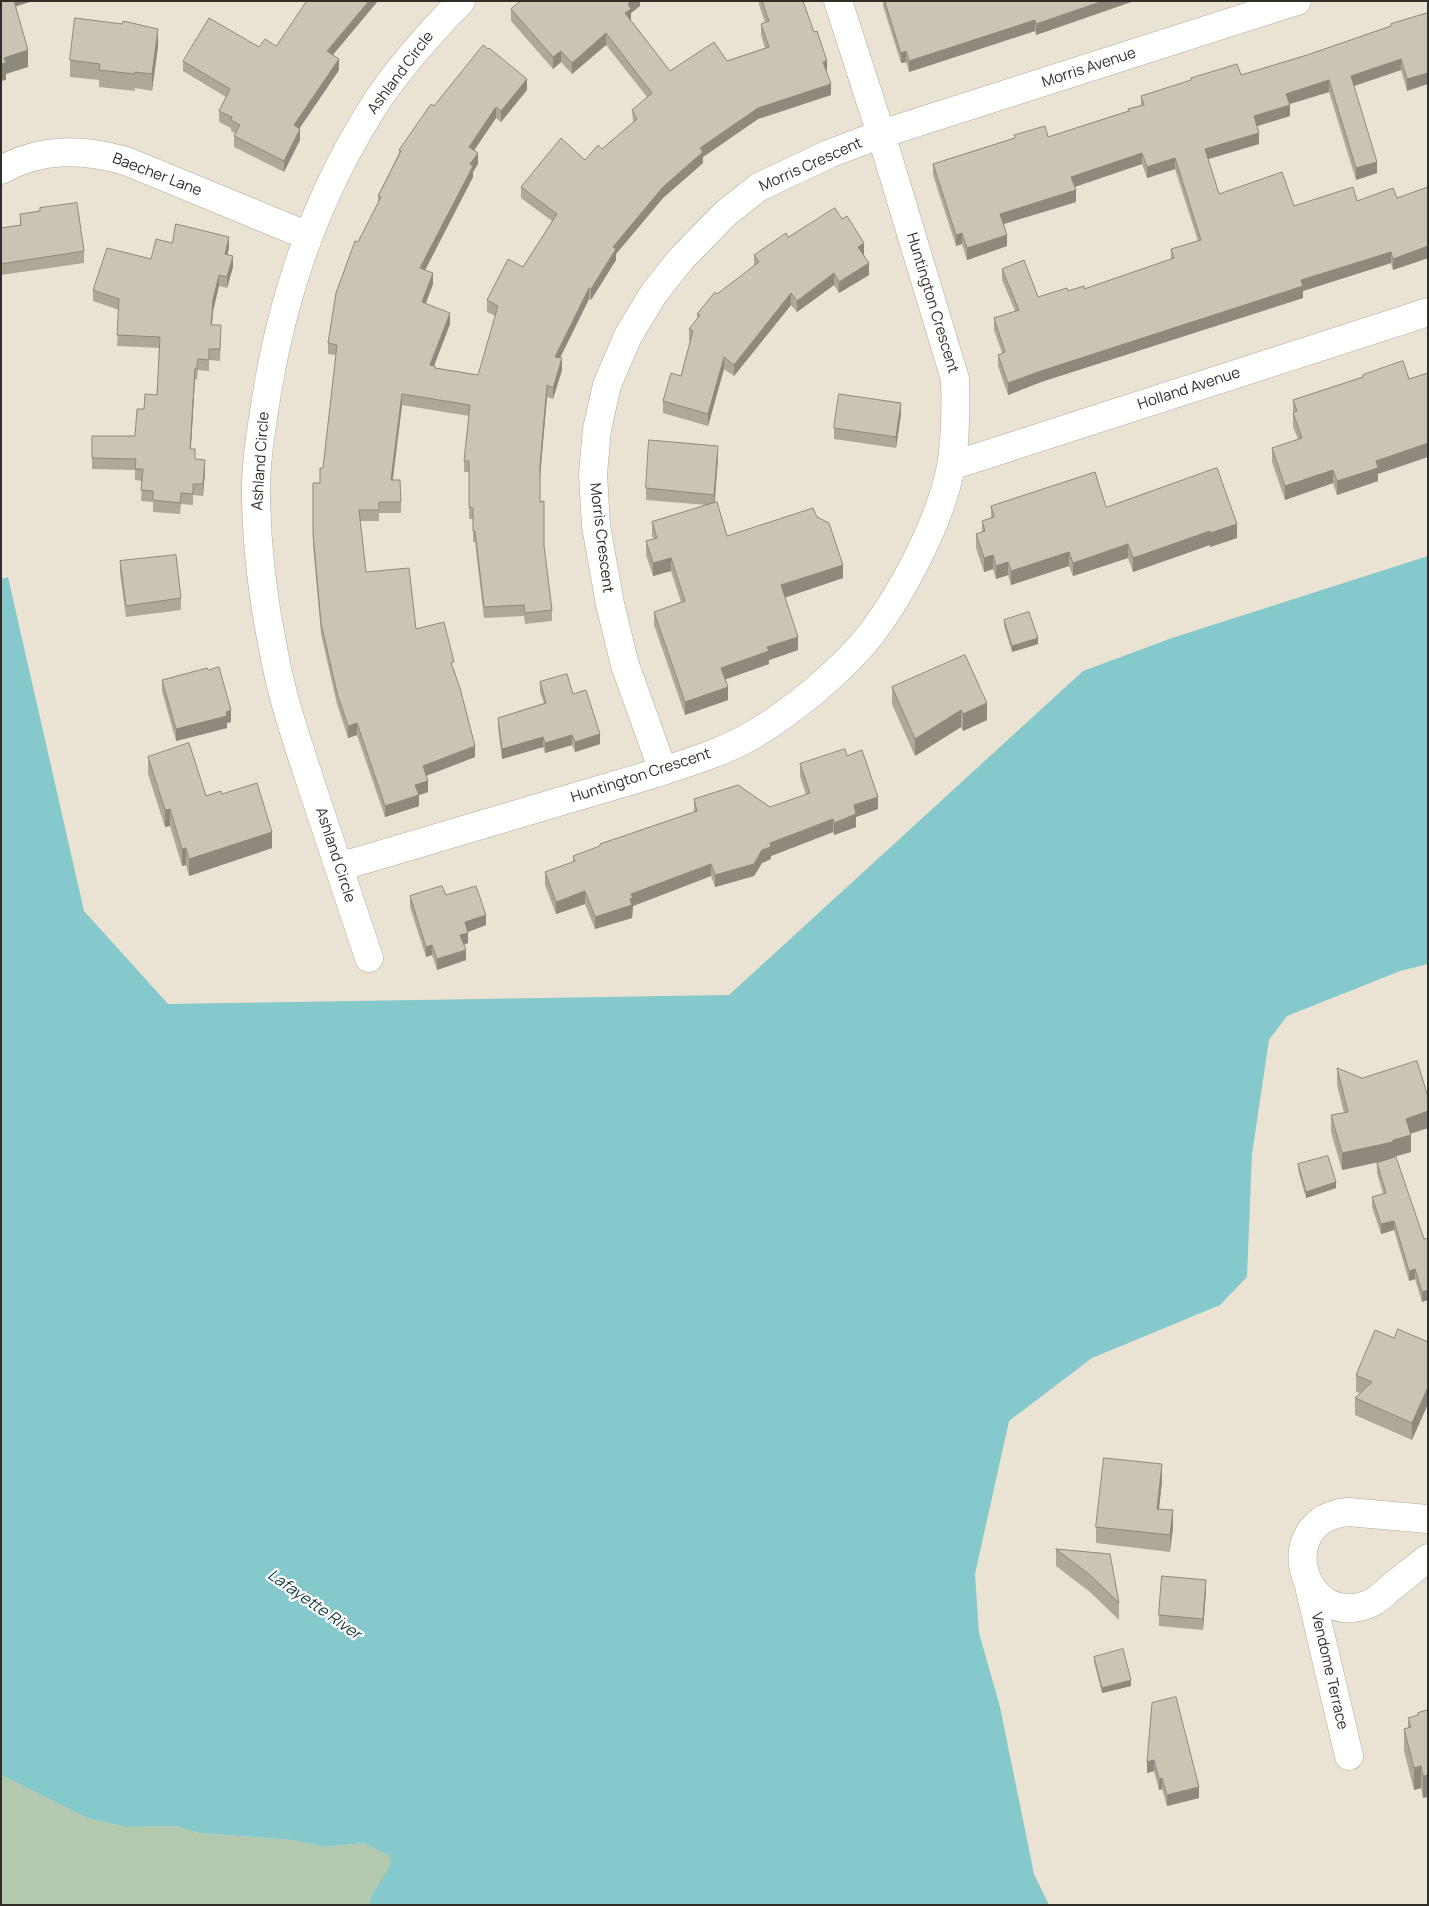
<!DOCTYPE html>
<style>
body{margin:0}
#map{position:relative;width:1429px;height:1906px;overflow:hidden;background:#eae2d2;font-family:Manrope,sans-serif}
canvas{display:block}
.frame{position:absolute;inset:0;border:2px solid #312e28;pointer-events:none}
</style>
<div id="map">
<canvas width="1429" height="1906"></canvas>
<div class="frame"></div>
</div>
<script>
const g = document.querySelector('canvas').getContext('2d');
g.lineJoin = 'round';
function fill(path, color) { g.fillStyle = color; g.fill(path, 'evenodd'); }
function strokePath(path, color, width, dash) { g.strokeStyle = color; g.lineWidth = width; g.lineCap = dash ? 'butt' : 'round'; g.setLineDash(dash || []); g.stroke(path); }
function drawText(font, color, halo, rows, align = 'center') {
  g.font = font + ' Manrope,sans-serif'; g.lineWidth = 4.5; g.setLineDash([]); g.textBaseline = 'middle'; g.strokeStyle = halo; g.fillStyle = color; for (const [text, x, y, turn = 0] of rows) {
    g.save(); g.translate(x, y); g.rotate((+turn || 0) * Math.PI / 180); g.textAlign = isNaN(turn) ? turn : align; if (halo) g.strokeText(text, 0, 0); g.fillText(text, 0, 0); g.restore();
  }
}
const green = new Path2D(`
 M1,1775l86,43 39,9 48,-1 25,7 93,7 32,7 40,-4 25,13 4,6 -22,35 -2,8h-368z`);
const water = new Path2D(`
 M1428,556v408l-28,7 -113,45 -18,24 -17,114 -5,123 -27,28 -128,53 -83,63 -34,153 4,59 21,74 34,167 15,31h-680l2,-8 21,-35 -3,-6 -25,-13 -40,4 -32,-7 -93,-7 -25,-7 -48,1 -39,-9 -86,-43v-1196l7,-2 76,334 84,93 561,-9 354,-324 89,-33z`);
const minor = new Path2D(`
 M1,170c41,-23 82,-21 125,-9l182,75
 M951,466l477,-154
 M663,771l-38,-106 -15,-61 -14,-78 -3,-52 4,-45 10,-44 21,-49 26,-43 27,-34 45,-46 33,-26 70,-33 52,-20 416,-133
 M339,867l324,-96c30,-10 60,-19 88,-35 41,-24 91,-65 121,-103 17,-23 32,-48 45,-74 15,-30 28,-60 34,-93 5,-29 5,-58 4,-87l-74,-245 -43,-133
 M369,958c-19,-57 -38,-114 -57,-171 -15,-46 -31,-92 -39,-139 -10,-49 -16,-99 -17,-149 -1,-37 6,-75 12,-112 17,-100 52,-197 107,-283 24,-37 55,-71 86,-103
 M1428,1519l-80,-7c-77,7 -47,121 23,91 7,-3 13,-9 18,-14 13,-10 26,-21 39,-31
 M1309,1586l40,170`);
const wall = new Path2D(`
 M640,1v5l-9,7v7l39,51 57,-10 38,-13 -4,-13v-11l4,-2 -6,-17v-4h44l24,71 4,23 -73,24 -55,38v6l-40,35 -47,56v6l-25,40 -2,-1 -29,59 2,12 -9,29 -6,-2 -7,80v25l4,44 8,64v11l-27,3 -1,-8 -40,2 -9,-76h-2v-23h-4v-47h-5v-11l5,-45 -67,-11 -9,75 8,22v11h-22v8h-19l6,51 50,57 38,40 21,88 -49,19 2,16 -9,3v11l-34,11 -28,-82 -9,3 -11,-34 -16,-70 -8,-89v-62h7l3,-15 13,-113 -8,-1v-11l30,-101 20,-39v-7l21,-43v-3l35,-44 93,-16 -26,32 -5,-4 -22,32 4,14 -5,8v5l-48,93 8,14 -7,19 24,21 -16,42 1,2 43,7 18,-59 -9,-4v-12l36,-33 29,-46 -31,-23v-11l64,-27 17,-11 31,-27 -1,-12 15,-13 -41,-52 -34,29 -11,-12 -8,7 -42,-48v-12z
 M883,1h251l-98,34 -1,-4 -126,41 -3,-10 -5,1 -18,-57z
 M1428,13l-21,78 -6,-21 -47,16 23,87 -21,7 -27,-88 -39,12v12l-33,10 2,18 -51,15 11,35 75,12 103,-8 31,-11v71l-35,12 -2,-7 -88,28v7l-262,84 -33,13 -10,-29v-11l4,-2 -8,-23v-12l21,-7 -13,-31v-11l36,28 46,-8 87,-30v-10l27,-8 -23,-72 -28,9 -5,-14 -67,23 1,15 -72,22 3,22 -40,14 -5,-16 -6,2 -23,-71v-11l81,-26v-3l34,2 80,-26v-2l13,-4v-9l50,-16v-2l50,-3 66,-20 84,-29v-2z
 M158,46l-6,45 -17,-3v3l-36,-4v-7l-29,-3v-17z
 M276,46l57,9 6,15 -39,58v12l-16,32 -50,-25v-11l2,-2 -5,-3v-3l-12,-6v-11l7,-14 -43,-26v-10l76,-14z
 M40,208l44,43v12l-83,12v-47l19,-3v-11l20,-3z
 M788,237l76,17 -1,1 6,20 -30,18 -5,-8 -37,27 -6,-7 -57,71 -10,-7 -16,57 -45,-13v-12l18,-25 9,-35 -1,-1v-11l8,-10v-5l20,-20 37,-28v-11z
 M172,243l57,5 -2,6 6,13 -6,21 -8,-2 -6,25 -1,14 9,12 -1,24 -11,-1v11l-11,-1 -1,10 -2,-1 -4,70 4,10 10,12 -2,25 -10,-1v10l-12,-1 -1,10 -27,-2v-10l-12,-1 1,-20 -7,-1v-10l-43,-1v-33h43l9,-27 13,-14 2,-47 -42,-2 2,-36 -26,-9v-11l58,-31z
 M1363,375l15,99v7l-41,14 -4,-12 -48,17 -13,-38v-14l26,-9 -5,-12v-27l70,-23z
 M901,414l-5,34 -62,-9v-11z
 M718,458l-3,45 12,33 116,42 -58,19 13,53 -29,10v4l-44,15 3,21 -43,15 -31,-90v-13l27,-10 -10,-31 -18,5 -7,-21v-14l8,-2 -2,-3v-14l55,-17 -61,-5v-12z
 M991,506l115,1 131,31 -27,9v-2l-77,27 -5,-14 -55,18 -4,-10 -58,19 -3,-10 -12,4 -3,-10 -9,3 -8,-24v-14l6,-2v-11l9,-3z
 M120,561l61,37v12l-55,7 -6,-44z
 M1004,620l34,24 -26,8 -8,-26z
 M162,680l69,42 -4,1v5l-51,13 -14,-50z
 M540,682l33,12 27,50 -25,8 -3,-7 -27,8 -2,-6 -41,12 -4,-31v-10l46,-15 -4,-11z
 M892,687l95,33 -24,11 -2,-4 -46,29 -23,-52z
 M847,756l31,53 -22,8v10l-22,8 -1,-3 -62,24v3l-9,4 -8,13 -39,11 -4,-11 -78,30 -1,12 -37,11 -10,-25 -29,10 -11,-29v-13l28,-10v-6l27,-9v-3l94,-32v-13l76,8 36,-12 -6,-19v-12z
 M148,757l58,39 16,-2 50,54 -83,28 -3,-11 -4,1 -12,-40 -5,1 -17,-53z
 M446,895l40,30 -18,7v11l-4,2 2,15 -29,10 -5,-15 -6,2 -16,-50v-11z
 M1337,1068l91,60 -18,6 1,18 -18,5 31,82 -2,63 -7,-23 -6,2 -15,-51 -13,4 -9,-27v-10l11,-3 -6,-21v-10l13,-4 -48,11 -11,-38v-17l13,-2 -7,-28z
 M1298,1164l38,24 -30,10 -8,-28z
 M1394,1338l34,4 -16,98 -57,-25v-17l5,-5 -4,-1v-17z
 M1162,1481l-3,28 14,18 -3,25 -74,-9v-16z
 M1056,1549l54,5 9,49v17l-29,-28 -34,-26z
 M1206,1591l-3,39 -44,-4v-11z
 M1094,1657l37,29 -29,7 -8,-31z
 M1152,1703l47,95 -32,8 -5,-17 -3,1 -5,-19 -7,2z
 M1428,1710l-5,88 -2,-10 -7,2 -10,-39v-22l4,-1v-10l10,-3v-2z`);
const shadedWall = new Path2D(`
 M11,1h22l-22,7z
 M369,1h9l-51,61v-11z
 M631,1h9v5l-9,7v7l-6,4v-11l3,-9z
 M1103,1h31l-98,34v-11z
 M1035,20v11l-126,41v-11z
 M158,29v17l-6,45v-17z
 M606,33v12l-34,29v-11z
 M28,50v17l-22,7v6l-5,1v-17l3,-6z
 M561,51v11l-8,7v-12z
 M906,51v11l-5,1v-10z
 M339,59v11l-45,66v-11z
 M1401,59v11l-50,17v-11z
 M827,61v11l-4,-10z
 M1428,73v11l-21,7v-12z
 M527,79v11l-26,32v-11z
 M1329,80v12l-43,13v-11z
 M831,84v11l-73,24 -55,38v6l-40,35 -47,56v6l-25,40v-11l22,-42 50,-60 37,-39 58,-40z
 M1290,105v11l-36,11v-11z
 M496,107v11l-27,40v-11z
 M300,129v11l-16,32v-11z
 M1259,133v11l-54,16v-11z
 M478,153v11l-5,8v5l-53,103v-12l50,-104z
 M1142,153v11l-71,24v-11z
 M1175,158v11l-28,9v-11z
 M1377,162v11l-21,7v-12z
 M1076,190v12l-76,23v-11z
 M962,233v11l-6,2v-11z
 M1007,235v11l-40,14v-12z
 M229,237v11l-4,17v-11z
 M864,243v11l-6,4v-11z
 M1428,246v12l-35,12v-11z
 M1391,252v11l-88,28v7l-262,84 -33,13v-12l33,-12 260,-91z
 M233,256v11l-6,21v-11z
 M869,263v12l-30,18v-11z
 M433,273v11l-11,29v-11z
 M834,273v12l-37,27v-11z
 M219,275v11l-6,25 -2,25 2,-36z
 M589,288v11l-34,69v-11z
 M791,293v12l-57,71v-11z
 M450,313v11l-20,52v-11z
 M724,357v12l-16,57v-12z
 M562,358v12l-9,29v-11z
 M195,368v11l-5,81v-11z
 M547,385v12l-7,80v-11z
 M402,394v11l-11,86v-11z
 M901,403v11l-5,34v-11z
 M1428,443v14l-50,17v7l-41,14v-14l39,-20z
 M718,446v12l-4,48v-11z
 M205,460v11l-2,25v-12z
 M1333,470v13l-48,17v-14z
 M1237,524v14l-27,9v-14z
 M1210,531v14l-77,27v-14z
 M1128,544v14l-55,18v-13z
 M1069,552v14l-58,19v-14z
 M993,555v14l-9,3v-14z
 M671,558v13l-18,5v-13z
 M1008,562v13l-12,4v-13z
 M843,565v13l-62,21v-14z
 M798,637v13l-29,10v4l-48,17v-13l46,-21z
 M1038,638v6l-26,8v-6z
 M728,687v13l-43,15v-13z
 M987,703v17l-24,11v-17z
 M231,710v12l-4,1v5l-51,13v-12z
 M961,710v17l-46,29v-17z
 M357,723v12l-9,3v-12z
 M600,734v10l-25,8v-10z
 M572,735v10l-27,8v-10z
 M543,737v10l-41,12v-10z
 M475,746v11l-52,20v-11z
 M428,781v11l-9,3v11l-34,11v-11l30,-21z
 M878,797v12l-22,8v10l-22,8v-12l20,-18z
 M170,809v17l-5,1v-17z
 M833,819v13l-62,24v3l-9,4 -8,13 -39,11v-12l47,-25 8,-7z
 M272,832v16l-83,28v-17z
 M186,848v17l-4,1v-17z
 M711,864v12l-78,30 -1,12 -37,11v-12l35,-18 1,-5z
 M585,891v13l-29,10v-12z
 M486,915v10l-21,8v-11z
 M468,933v10l-8,3v-11z
 M432,945v10l-6,2v-10z
 M466,950v10l-29,10v-11z
 M1428,1111v17l-22,7v-16z
 M1411,1135v17l-18,5v2l-51,11v-17l51,-13z
 M1336,1182v6l-30,10v-6z
 M1394,1221v9l-13,4v-10z
 M1415,1269v10l-6,2v-10z
 M1428,1290v10l-6,2v-10z
 M1428,1387v17l-16,36v-17z
 M1162,1464v17l-5,45v-17z
 M1173,1510v17l-3,25v-17z
 M1206,1580v11l-3,39v-11z
 M1131,1680v6l-29,7v-5z
 M1154,1760v11l-7,2v-11z
 M1421,1766v22l-7,2v-22z
 M1428,1775v22l-5,1v-22z
 M1162,1778v11l-3,1v-11z
 M1199,1787v11l-32,8v-11z`);
const building = new Path2D(`
 M1,1h13l14,49 -24,8 2,5 -5,1z
 M307,1h62l-42,50 12,8 -45,66 6,4 -16,32 -50,-25 6,-11 -9,-5 1,-3 -13,-6 11,-22 -47,-28 26,-43 50,29 6,-8 11,7z
 M521,1h110l-3,3 3,5 -6,4 45,58 44,-29 13,19 42,-14 -8,-23 8,-3 -7,-20h41l11,31 3,-1 10,30 -4,1 8,22 -73,24 -58,40 3,4 -40,35 -50,60 3,2 -25,40 -2,-1 -34,69 7,1 -9,30 -6,-3 -7,81v36l4,-1v45l8,64 -27,3 -1,-8 -40,2 -9,-76h-2v-23l-4,-1v-46h-5l6,-56 -68,-11 -11,86h9l1,22h-22v8h-20l7,62 43,-4 7,61 28,-7 10,40 -3,1 9,25 15,58 -52,20 5,15 -13,4 4,10 -34,11 -28,-83 -9,3 -11,-33 -16,-70 -8,-89v-51h7v-15h3l14,-123 -9,-2 8,-50 19,-52 3,1 23,-45 -3,-1 23,-45 -2,-1 32,-46 3,2 49,-61 5,4 1,-1 38,31 -26,32 -5,-4 -27,40 9,6 -8,11 3,2 -53,102 13,5 -11,29 28,11 -20,52 5,1v2l43,7 20,-69 -11,-6 21,-41 15,8 34,-53 -36,-27 40,-49 24,22 13,-15 4,4 35,-30 -5,-9 20,-17 -46,-60 -34,30 -11,-12 -8,6 -42,-48z
 M885,1h218l-67,23 -1,-4 -126,41 -3,-10 -5,2z
 M1428,13v60l-21,6 -6,-20 -50,17 26,86 -21,6 -27,-88 -43,14 4,11 -36,11 5,17 -54,16 14,45 63,-22 12,34 59,-19 4,14 36,-13 4,10 31,-11v59l-35,13 -2,-7 -90,28 2,6 -262,85 -33,12 -10,-28 7,-3 -11,-34 25,-8 -17,-41 22,-9 14,37 29,-9 1,3 16,-5v3l90,-31 -3,-9 30,-9 -26,-82 -28,9 -5,-14 -71,24 5,13 -76,24 7,21 -40,13 -5,-15 -6,2 -23,-71 82,-26 -1,-3 31,-9 3,11 81,-26 -1,-2 16,-4 -3,-9 50,-16v-2l46,-14 4,11 66,-20 84,-29v-2z
 M75,18l47,6 1,-3 35,8 -6,45 -17,-2v2l-36,-4 1,-6 -30,-4z
 M77,203l7,48 -83,13v-36l20,-3 -1,-11 20,-3v-3z
 M835,208l7,11 5,-3 17,27 -6,4 11,16 -30,19 -5,-9 -37,28 -6,-8 -57,72 -10,-8 -16,57 -45,-13 8,-28 10,3 12,-45 -4,-2 11,-14 -3,-1 18,-22 2,2 42,-32 -5,-7 32,-22 2,4z
 M176,224l53,13 -4,17 8,2 -6,21 -8,-2 -6,25 -2,25h10l-1,24h-11v11l-11,-1 -1,9h-2l-5,81h5v10l10,1 -2,24h-10v10l-12,-1 -1,10 -27,-3v-9l-12,-1 2,-21h-8l1,-10 -44,-1v-22h43l2,-27h7l1,-15 12,1 3,-58 -43,-2 2,-36 -26,-9 14,-42 44,11 5,-20 16,4z
 M1403,361l6,18 19,-6v70l-52,18 2,7 -41,13 -4,-11 -48,16 -13,-38 30,-10 -9,-25 4,-2 -4,-11 70,-23v-2z
 M839,394l62,9 -5,34 -62,-9z
 M649,440l69,6 -4,49 -68,-7z
 M1217,468l20,56 -27,9v-2l-77,27 -5,-14 -55,19 -4,-11 -58,19 -3,-9 -12,4 -3,-11 -9,3 -8,-24 9,-3 -3,-10 12,-4 -3,-11 104,-34 11,35z
 M717,502l10,34 86,-28 4,9 12,6 14,42 -62,20 17,52 -31,10 2,4 -48,17 7,19 -43,15 -31,-90 31,-11 -14,-43 -18,5 -7,-22 11,-3 -5,-16z
 M176,555l5,43 -55,8 -6,-45z
 M1029,612l9,26 -26,8 -8,-26z
 M965,655l22,48 -24,11 -2,-4 -46,29 -23,-52z
 M219,667l12,43 -5,2 1,4 -51,13 -14,-49 45,-12 1,2z
 M567,674l6,20 13,-4 14,44 -25,8 -3,-7 -27,8 -2,-6 -41,12 -4,-31 48,-15 -6,-21z
 M189,743l17,53 15,-5 1,3 35,-11 15,49 -83,27 -3,-11 -4,1 -12,-40 -5,1 -17,-53z
 M845,749l2,7 15,-6 16,47 -24,8 2,9 -22,9 -1,-4 -63,24 1,4 -9,3 -8,14 -39,11 -4,-11 -80,30 2,4 -3,1 2,6 -37,12 -10,-26 -29,11 -11,-30 30,-11 -2,-5 27,-10v-2l97,-33 -3,-12 44,-14 32,22 40,-14 -10,-29z
 M442,886l4,9 30,-9 10,29 -21,7 3,11 -8,2 6,15 -29,9 -5,-14 -6,2 -16,-51z
 M1417,1061l11,36v14l-22,8 5,16 -18,5v2l-51,11 -11,-38 17,-3 -11,-44 25,10z
 M1328,1156l8,26 -30,10 -8,-28z
 M1396,1157l28,82 4,-1v52l-6,2 -7,-23 -6,2 -15,-50 -13,3 -9,-27 14,-4 -9,-30z
 M1398,1329l30,13v45l-16,36 -57,-25 17,-16 -16,-7 19,-45 19,8z
 M1104,1458l58,6 -5,45 16,1 -3,25 -74,-8z
 M1056,1549l54,5 9,49 -29,-28z
 M1162,1576l44,4 -3,39 -44,-4z
 M1123,1649l8,31 -29,8 -8,-31z
 M1176,1697l23,90 -32,8 -5,-17 -3,1 -5,-19 -7,2 5,-59z
 M1428,1710v65l-5,1 -2,-10 -7,2 -10,-39 7,-2 -3,-9 10,-3v-2z`);
const streetNames = [
 ["Morris Avenue",1089,68,-18],
 ["Ashland Circle",401,73,-53],
 ["Morris Crescent",811,165,-24],
 ["Baecher Lane",157,175,21],
 ["Huntington Crescent",932,303,73],
 ["Holland Avenue",1189,389,-18],
 ["Ashland Circle",261,461,-86],
 ["Morris Crescent",601,538,83],
 ["Huntington Crescent",641,776,-18],
 ["Ashland Circle",335,855,72],
 ["Vendome Terrace",1329,1671,77]
];
const waterNames = [
 ["Lafayette River",314,1605,35]
];
fill(green, '#b2c9ae');
fill(water, '#85c9cd');
strokePath(minor, '#b1aa9a', 29);
strokePath(minor, '#fff', 28);
fill(wall, '#afa89a');
fill(shadedWall, '#8e887d');
fill(building, '#cbc3b3');
strokePath(building, '#8e887d', 1);
drawText('15px', '#312e28', '#fff', streetNames);
drawText('italic 16px', '#173a3b', '#fff', waterNames);
</script>
